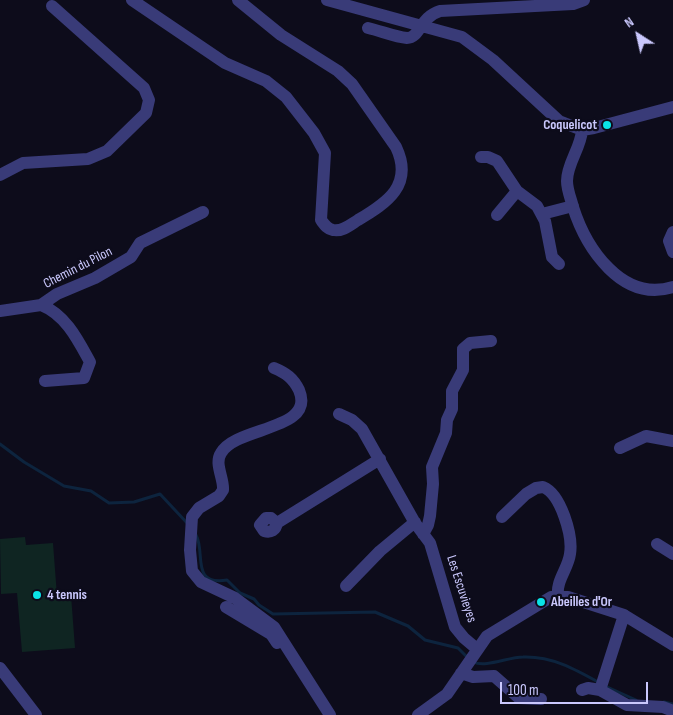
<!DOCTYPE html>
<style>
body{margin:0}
#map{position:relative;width:673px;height:715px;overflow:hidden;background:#0d0c1b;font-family:"Sofia Sans Condensed",sans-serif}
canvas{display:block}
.north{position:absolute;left:613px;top:10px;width:50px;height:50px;-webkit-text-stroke:4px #0d0c1b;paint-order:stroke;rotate:325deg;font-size:14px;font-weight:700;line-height:20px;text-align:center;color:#cac8fd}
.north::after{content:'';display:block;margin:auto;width:18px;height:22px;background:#cac8fd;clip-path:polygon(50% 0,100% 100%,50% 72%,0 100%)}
.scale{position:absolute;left:500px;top:682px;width:148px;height:22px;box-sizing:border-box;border:2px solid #cac8fd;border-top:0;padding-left:6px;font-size:15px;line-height:18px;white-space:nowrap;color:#cac8fd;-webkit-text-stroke:4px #0d0c1b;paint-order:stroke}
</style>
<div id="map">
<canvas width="673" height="715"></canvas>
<div class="north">N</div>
<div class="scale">100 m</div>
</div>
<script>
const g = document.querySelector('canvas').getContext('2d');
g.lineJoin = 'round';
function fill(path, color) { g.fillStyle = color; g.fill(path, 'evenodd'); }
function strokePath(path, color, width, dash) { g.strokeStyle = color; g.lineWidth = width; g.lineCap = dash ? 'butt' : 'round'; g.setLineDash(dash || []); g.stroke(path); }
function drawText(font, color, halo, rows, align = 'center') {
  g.font = font + ' "Sofia Sans Condensed",sans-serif'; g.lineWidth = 4.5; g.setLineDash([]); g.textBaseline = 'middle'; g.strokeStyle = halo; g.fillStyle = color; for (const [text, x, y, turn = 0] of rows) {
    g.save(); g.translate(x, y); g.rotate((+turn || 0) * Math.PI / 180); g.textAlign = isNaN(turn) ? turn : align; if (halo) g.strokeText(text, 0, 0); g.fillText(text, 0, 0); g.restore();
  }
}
const green = new Path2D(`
 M25,537l1,8 27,-2 4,53 14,-1 4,53 -53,4 -5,-59 -16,1 -1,-55z`);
const stream = new Path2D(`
 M0,444l24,18 40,24 27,5 18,12 25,-1 26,-8 28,30
 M196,535c10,18 -6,51 31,45l13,13 14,6 5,6 14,9 102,-2 33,14 17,14 33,8 10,10
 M473,662c13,6 35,-5 50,-5 29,-1 52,12 77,26
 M605,686l31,14
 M664,702l9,2`);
const minor = new Path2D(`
 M132,0l93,63 41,18 20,16 28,36 11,20 -4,67c3,4 6,9 12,10 9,2 17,-5 25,-10 29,-17 56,-35 38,-73l-44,-63 -14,-13 -57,-36 -43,-35
 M327,0l135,37 31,23 66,61 23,9 12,-2 79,-21
 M368,28c13,3 27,9 39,10 13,0 13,-21 33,-27l133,-7 11,-4
 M582,130c-1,18 -15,33 -15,51 0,9 4,18 6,26 13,41 49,96 100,80
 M481,157h7l9,4 20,30 20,15 8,15 7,36 7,7
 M0,175l23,-12 65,-4 19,-8 39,-38 3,-13 -5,-12 -92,-82
 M542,214l31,-8
 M497,215l20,-24
 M673,232l-4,9 4,11
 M41,305c25,10 37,35 49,57l-6,16 -39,3
 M0,311l41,-6 16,-11 38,-16 36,-21 9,-14 63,-31
 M274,368c12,5 19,10 25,22 17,41 -63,36 -78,63 -7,11 3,25 2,37l-4,6 -20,12 -7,9 -2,33 2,21 9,11 34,16 39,29 56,88
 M339,414l13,6 10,9 53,94 15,20 25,84 9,11 13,11
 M620,448l26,-12 27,5
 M502,517l24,-23 10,-6 7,-1c18,7 30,49 27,67 -2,15 -14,26 -12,42
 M277,523c-1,7 -6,10 -13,8l-4,-6 6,-7h5l6,5 103,-64
 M423,534l5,-9 2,-9 3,-32 -1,-17 14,-34 1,-13 5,-11v-18l11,-21v-21l7,-6 21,-2
 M657,544l16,10
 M346,586l34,-35 35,-29
 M226,607l45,27 6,9
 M624,615l-24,75 27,15 36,2 10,4
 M0,668l36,47
 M461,673l12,4 21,-1 25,22 22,1
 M582,690l6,-2 12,2
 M418,715l29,-21 40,-58 64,-39h17l56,18 49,30`);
const markers = [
 [607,125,5,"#0ae3e7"],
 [37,595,5,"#0ae3e7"],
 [541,602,5,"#0ae3e7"]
];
const poiNames = [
 ["Coquelicot",597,125,"right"],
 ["4 tennis",47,595],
 ["Abeilles d'Or",551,602]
];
const streetNames = [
 ["Chemin du Pilon",78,268,-27],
 ["Les Escuvieyes",461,589,72]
];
fill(green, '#0f2522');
strokePath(stream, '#0d243e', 3);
strokePath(minor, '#393b78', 12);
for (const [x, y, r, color] of markers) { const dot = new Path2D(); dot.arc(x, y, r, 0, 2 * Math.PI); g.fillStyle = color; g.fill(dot); strokePath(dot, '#0d0c1b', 2); }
drawText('bold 14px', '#cac8fd', '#0d0c1b', poiNames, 'left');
drawText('14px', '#cac8fd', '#0d0c1b', streetNames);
</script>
